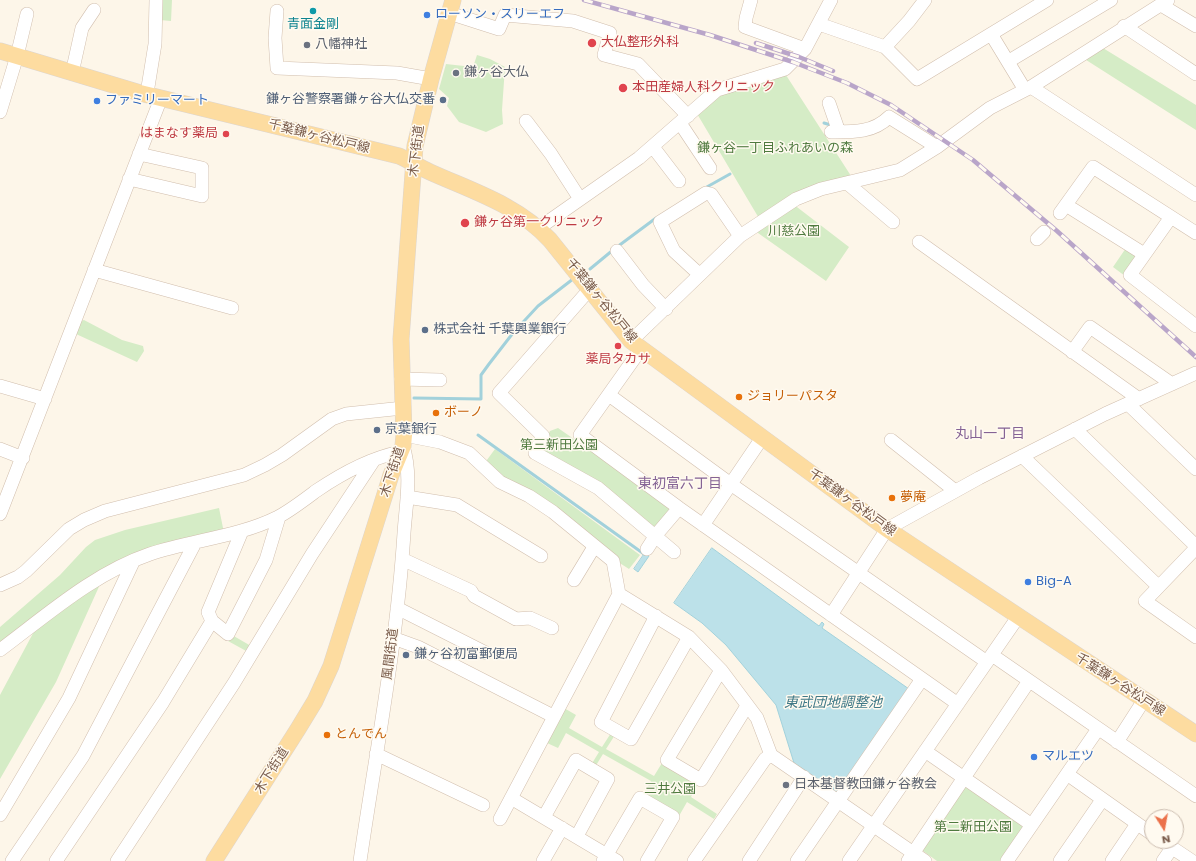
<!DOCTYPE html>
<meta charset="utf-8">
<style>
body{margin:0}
#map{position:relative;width:1196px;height:861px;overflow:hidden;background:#fdf6e9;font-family:Poppins,sans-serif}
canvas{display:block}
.north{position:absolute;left:1144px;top:809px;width:40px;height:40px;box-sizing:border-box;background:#fffaf0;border:1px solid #cabbae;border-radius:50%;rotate:169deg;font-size:11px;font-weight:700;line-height:16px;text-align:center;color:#7a5c4b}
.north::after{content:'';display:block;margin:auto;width:14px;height:18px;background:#eb714a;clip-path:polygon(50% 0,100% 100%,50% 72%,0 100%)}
</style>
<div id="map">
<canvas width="1196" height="861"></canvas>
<div class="north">N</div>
</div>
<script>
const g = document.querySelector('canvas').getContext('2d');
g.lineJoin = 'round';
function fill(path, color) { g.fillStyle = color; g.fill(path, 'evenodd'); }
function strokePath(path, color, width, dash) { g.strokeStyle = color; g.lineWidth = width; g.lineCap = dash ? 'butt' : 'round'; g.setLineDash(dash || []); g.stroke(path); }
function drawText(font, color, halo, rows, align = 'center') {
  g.font = font + ' Poppins,"Noto Sans JP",sans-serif'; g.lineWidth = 3; g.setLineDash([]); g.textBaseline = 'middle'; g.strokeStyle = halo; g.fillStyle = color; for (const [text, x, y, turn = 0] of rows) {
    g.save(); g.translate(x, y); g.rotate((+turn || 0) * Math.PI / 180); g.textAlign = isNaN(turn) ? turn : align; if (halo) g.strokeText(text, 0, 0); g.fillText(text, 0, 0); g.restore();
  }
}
const green = new Path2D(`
 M160,0h12l-1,21 -11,-1z
 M1098,45l98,60v25l-113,-72z
 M477,55l13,4 15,8 -3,43 1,14 -17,8 -27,-10 -12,-16 2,-8 -10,-9 7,-25 27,3z
 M784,72l69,107 -93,41 -64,-108 13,-13z
 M793,204l56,43 -23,34 -68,-48 -1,-4z
 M1126,248l11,7 -12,21 -12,-9z
 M84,320l38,20 21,6 1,5 -7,11 -61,-28 5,-13z
 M558,428l112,78v5l-17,17 -113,-78 10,-19z
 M495,449l145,106 -11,14 -14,-9 -131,-96z
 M219,508l5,25 -75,18 -149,96v-20l60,-52 26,-28 9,-7 30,-10z
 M102,580l-46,102 -56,97v-84l38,-71z
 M232,635l19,11 -3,6 -20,-11z
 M564,708l12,7 -7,13 33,19 9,-14 4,2 -9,14 48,27 8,-13 36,21 -7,13 26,17 -3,5 -27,-17 -8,14 -36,-21 8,-14 -48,-27 -8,13 -4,-2 8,-13 -33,-19 -8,15 -11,-5z
 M968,785l56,42 -21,34h-66l-18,-13 44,-62z`);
const water = new Path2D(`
 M712,548l107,78 3,-4 2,2 -2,4 87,61 -72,103 -43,-29 -18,-58 -50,-60 -24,-22 -28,-20z
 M645,553l4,3 -11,16 -4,-3z`);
const stream = new Path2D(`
 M824,123l10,3
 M705,188l25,-14
 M617,247l39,-29
 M590,269l23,-19
 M414,398l67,1v-24l8,-11 24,-31 25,-27 35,-27
 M478,435l166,119`);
const minor = new Path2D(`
 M751,0l-5,18 -1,9 60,22
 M1161,5l35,21
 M277,11l-2,27 2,30 120,5 34,6
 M449,13l50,16 6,-14 68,6 37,12 -6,22 34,9 50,52
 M819,24l66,23 32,32 130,-79
 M1124,26l72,48
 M991,34l34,56
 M885,47l24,-26 16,-21
 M1009,61l102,-61
 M72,73l10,-45 12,-18
 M148,87l7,-43 1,-44
 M1031,87l165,108
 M829,103l10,29
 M0,112l17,-56 10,-42
 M526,121l25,33 29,45
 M680,123l30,45
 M831,132c21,0 42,1 58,-15l48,30
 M653,147l26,34
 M129,179l73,17v-28l-63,-14
 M847,183l46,39
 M1066,205l78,49
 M1060,213l33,-46 103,66
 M1171,217l-41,58 66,51
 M539,228l100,-70 78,-68 68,-21 20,-20 26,-49
 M1037,239l7,-7
 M919,242l220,157
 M617,251l26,34 23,24
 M94,270l138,38
 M699,274l-25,-23 -14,-29 46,-29 5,1 29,42
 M589,290l-90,103 44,43 -8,17 63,35 76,64
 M631,341l109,-105 56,-37 25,-10 79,-19 37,-23 53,-39 41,-21 137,-87
 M641,349l-61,86 99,73 279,196
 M1072,352l18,-25 82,57
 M401,379l39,1
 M0,386l45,13
 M609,395l123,90 255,177
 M1128,404l68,65
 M1075,429l121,117
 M404,435l36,7 29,11 31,29 29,14 24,16 60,49 6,33
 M891,440l63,50
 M0,449l23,9
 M1022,456l136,130
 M407,497l50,8 84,51
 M0,514l161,-416
 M703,525l59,-87
 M1196,548l-51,53 51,36
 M647,549l9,-14 23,-27
 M402,559l69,32 3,5 42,23 14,-1 22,10
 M574,580l20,-33
 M0,585l18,-8 8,-6 43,-42 15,-9 21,-9 139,-36 21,-10 17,-10 50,-36 14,-5 57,-6
 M397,608l89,45
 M831,615l56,-86 92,-51 126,-64 91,-41
 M656,616l-55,106 30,17 58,-102
 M212,621l-4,-9 34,-81
 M393,638l25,9 135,69
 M0,650c47,-35 94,-77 150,-96 42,-14 88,-17 128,-37 13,-7 26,-17 38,-26 25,-17 54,-33 84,-39
 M992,655l204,141
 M721,670l-54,90 34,20 46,-74
 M1117,742l27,-42
 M925,751l107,74
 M376,754l107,51
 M1067,774l85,60
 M511,798l106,63
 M0,815l69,-117 65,-138
 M544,817l32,-57 32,19 -31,57
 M500,819l119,-225 70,43 32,33 36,48 14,37 154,106
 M1162,841l30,20
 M12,861l71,-105 112,-213
 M56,861l107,-159 49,-81 16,13 38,-74 13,-43
 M117,861l117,-178 78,-129 62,-94
 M360,861c16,-109 37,-218 44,-328 2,-29 8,-59 -1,-87
 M543,861l19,-33
 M603,861l37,-63 33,19 -26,44
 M694,861l71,-102 6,-4
 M749,861l55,-84
 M797,861l125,-182
 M849,861l169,-244
 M908,861l121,-180
 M1007,861l91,-132
 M1060,861l42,-61
 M1112,861l25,-37
 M1163,861l9,-13`);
const major = new Path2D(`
 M0,51l140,42 259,63c11,5 20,11 31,16 42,19 88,33 120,68l81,101 256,188 309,205
 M214,861l84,-132 17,-28 16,-35 60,-191 12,-29 1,-11 -3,-96 14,-193 16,-67 22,-79`);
const rail = new Path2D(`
 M584,0l126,35 83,27 54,21 44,22 82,55 84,71 139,126
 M756,43l43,14 34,14`);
const markers = [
 [313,11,4,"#0f9aa8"],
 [427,15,4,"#3f7fe0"],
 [592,43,5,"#e0444e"],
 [307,45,4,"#6b7280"],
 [456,73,4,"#6b7280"],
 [623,88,5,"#e0444e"],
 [443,100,4,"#5c6f8a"],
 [97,101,4,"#3f7fe0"],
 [226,134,4,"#e0444e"],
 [465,223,5,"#e0444e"],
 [425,330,4,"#5c6f8a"],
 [618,346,4,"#e0444e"],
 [739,397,4,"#e8710a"],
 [436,413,4,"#e8710a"],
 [377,430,4,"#5c6f8a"],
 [892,498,4,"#e8710a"],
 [1028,582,4,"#3f7fe0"],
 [406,655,4,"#5c6f8a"],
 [327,735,4,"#e8710a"],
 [1034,757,4,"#3f7fe0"],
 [786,785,4,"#6b7280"]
];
const shopNames = [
 ["ローソン・スリーエフ",435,15],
 ["ファミリーマート",105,101],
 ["Big-A",1036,582],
 ["マルエツ",1042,757]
];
const cultureNames = [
 ["青面金剛",313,25]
];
const healthNames = [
 ["大仏整形外科",601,43],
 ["本田産婦人科クリニック",632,88],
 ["はまなす薬局",218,134,"right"],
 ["鎌ヶ谷第一クリニック",474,223],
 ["薬局タカサ",618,360,"center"]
];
const worshipNames = [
 ["八幡神社",315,45],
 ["鎌ヶ谷大仏",464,73],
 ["日本基督教団鎌ヶ谷教会",794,785]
];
const serviceNames = [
 ["鎌ヶ谷警察署鎌ヶ谷大仏交番",435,100,"right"],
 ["株式会社 千葉興業銀行",433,330],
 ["京葉銀行",385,430],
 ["鎌ヶ谷初富郵便局",414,655]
];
const streetNames = [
 ["千葉鎌ヶ谷松戸線",319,137,14],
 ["木下街道",417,151,-83],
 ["千葉鎌ヶ谷松戸線",601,301,51],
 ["木下街道",393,472,-72],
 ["千葉鎌ヶ谷松戸線",852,503,36],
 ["風間街道",391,654,-83],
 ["千葉鎌ヶ谷松戸線",1120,685,33],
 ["木下街道",272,771,-58]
];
const parkNames = [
 ["鎌ヶ谷一丁目ふれあいの森",775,149],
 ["川慈公園",794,232],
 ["第三新田公園",559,446],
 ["三井公園",670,790],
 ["第二新田公園",973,828]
];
const foodNames = [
 ["ジョリーパスタ",747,397],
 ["ボーノ",444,413],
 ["夢庵",900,498],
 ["とんでん",335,735]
];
const neighbourhoodNames = [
 ["丸山一丁目",990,434],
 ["東初富六丁目",680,484]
];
const waterNames = [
 ["東武団地調整池",833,703]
];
fill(green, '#d5ecc6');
fill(water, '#bce1e9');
strokePath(water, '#a2d1db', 1);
strokePath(stream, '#a2d1db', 3);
strokePath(minor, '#d1bead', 14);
strokePath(major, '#dcd5d0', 17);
strokePath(minor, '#fff', 13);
strokePath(major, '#fddca0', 16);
strokePath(rail, '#b9a5c9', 4.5);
strokePath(rail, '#fffaf0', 3, [9]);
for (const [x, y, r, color] of markers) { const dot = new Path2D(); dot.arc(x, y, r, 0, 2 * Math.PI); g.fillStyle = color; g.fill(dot); strokePath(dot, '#fffaf0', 1.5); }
drawText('13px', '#366cbe', '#fffaf0', shopNames, 'left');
drawText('13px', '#0d838f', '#fffaf0', cultureNames);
drawText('13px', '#be3a42', '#fffaf0', healthNames, 'left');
drawText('13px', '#5b616d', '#fffaf0', worshipNames, 'left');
drawText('13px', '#4e5e75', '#fffaf0', serviceNames, 'left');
drawText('13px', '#7a5c4b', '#fffaf0', streetNames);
drawText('13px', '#4f7a3f', '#fffaf0', parkNames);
drawText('13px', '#c56008', '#fffaf0', foodNames, 'left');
drawText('14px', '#856395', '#fffaf0', neighbourhoodNames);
drawText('italic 14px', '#407987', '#fffaf0', waterNames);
</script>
